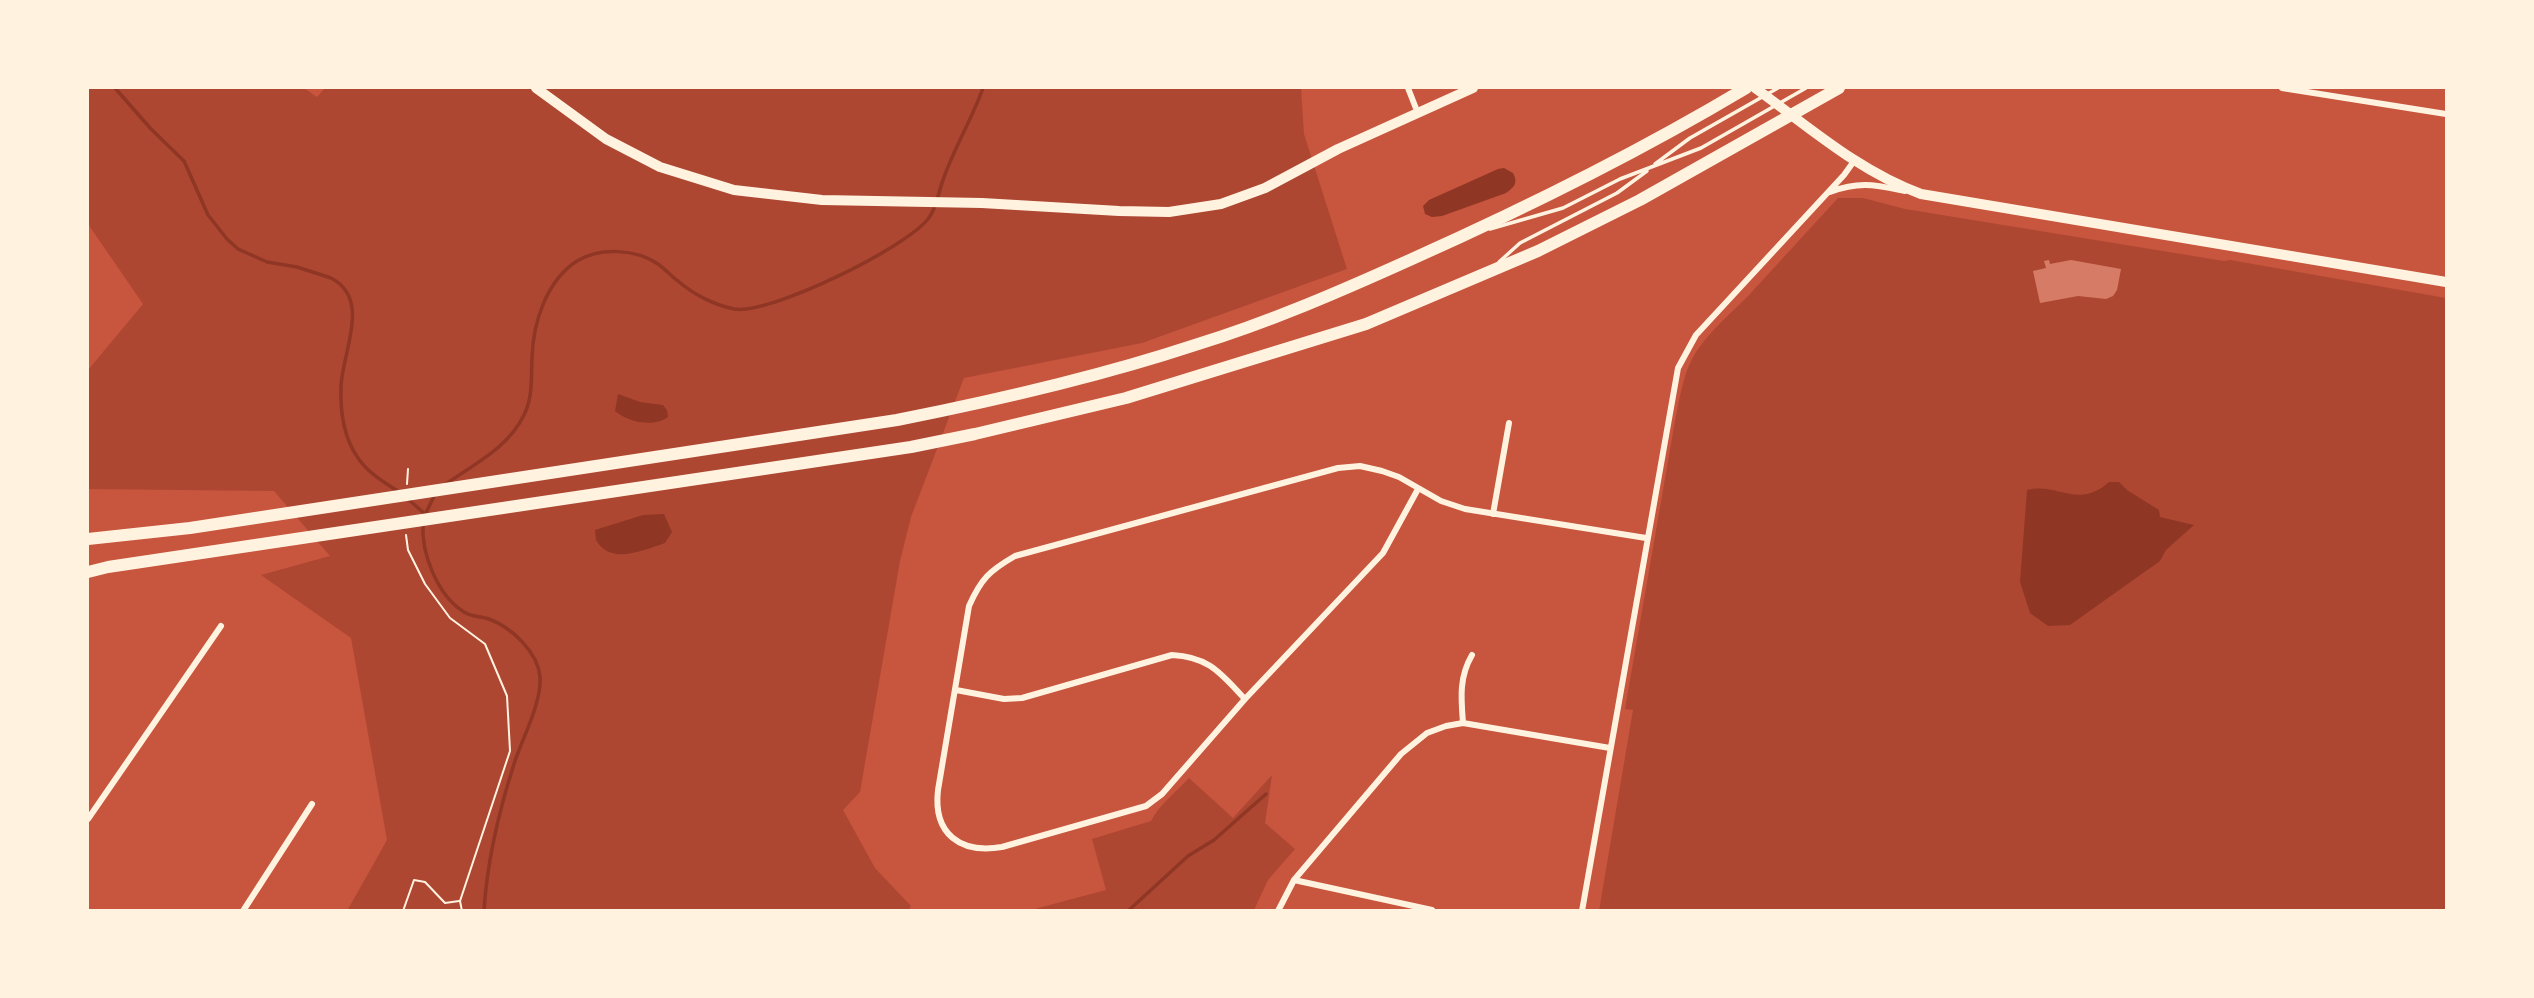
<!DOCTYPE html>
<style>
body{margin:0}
#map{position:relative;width:2534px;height:998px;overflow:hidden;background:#c8553d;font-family:Cabin,sans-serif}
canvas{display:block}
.frame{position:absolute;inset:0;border:89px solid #fff3e0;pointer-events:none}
</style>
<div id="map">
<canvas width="2534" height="998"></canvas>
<div class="frame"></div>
</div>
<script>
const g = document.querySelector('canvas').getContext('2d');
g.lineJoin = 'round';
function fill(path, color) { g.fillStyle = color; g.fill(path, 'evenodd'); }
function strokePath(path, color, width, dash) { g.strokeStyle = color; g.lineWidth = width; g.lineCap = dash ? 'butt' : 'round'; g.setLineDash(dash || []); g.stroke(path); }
const green = new Path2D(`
 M88,88h216l13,9 8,-9h976l3,46 43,135 -205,74 -178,35 -53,139 -11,44 -40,231 -17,18 32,58 36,38 -2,4 -562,1 40,-71 -36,-202 -90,-63 69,-19 -56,-65 -186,-2v-119l55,-66 -55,-80z
 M1838,198h25l42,11 319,52 6,-1 216,38v612l-847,1 34,-201 -8,-1 50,-288c5,-23 8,-49 21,-69 15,-22 35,-39 53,-57z
 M1272,775l-7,48 30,26 -27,31 -14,30h-223l75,-20 -14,-51 59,-18c9,-17 25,-29 38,-43l44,40z`);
const water = new Path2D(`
 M1504,168l9,5c5,9 2,14 -7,20l-64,23 -10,1 -7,-3 -2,-8 6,-6 69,-31z
 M618,394l22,8 23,3 4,5 1,7c-15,11 -40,5 -53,-6z
 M2109,482h10l8,8 32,20 1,7 34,8 -28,25 -6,11 -90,64 -22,1 -18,-13 -10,-31 7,-92c31,-8 51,20 82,-8z
 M664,514l8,18 -7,11c-22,7 -54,23 -69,-3l-1,-10 48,-15z`);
const stream = new Path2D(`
 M115,88l36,41 33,32 24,54 19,24 11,10 29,13 30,5 34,11c41,21 11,75 10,108 -1,26 2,51 17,72 11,16 26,24 41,34
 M446,484c28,-20 62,-36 78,-69 9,-18 7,-37 8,-57 1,-35 14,-77 45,-97 23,-14 59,-12 81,3 7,5 13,12 20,17 15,13 36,24 56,28 36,6 171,-61 194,-90 9,-11 10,-26 15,-39 11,-32 29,-61 40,-92
 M408,499l17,15
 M425,515l10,-21
 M423,523c-2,30 14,72 41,89 7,5 17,4 25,7 22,8 49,33 51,58 2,25 -18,62 -26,87 -15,47 -27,97 -30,147
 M1128,911l60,-55 26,-16 52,-46`);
const building = new Path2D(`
 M2049,260l1,4 21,-4 50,9 -4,21 -4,6 -7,3 -28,-3 -38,7 -7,-32 13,-3 -2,-7z`);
const path = new Path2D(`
 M407,484l1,-15
 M406,535l2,15 17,34 25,34 35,26 22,52 3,55 -50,150 2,10
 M403,911l11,-31 11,2 20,21 14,-2`);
const service = new Path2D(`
 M1655,164l35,-26 88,-50
 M1490,229l73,-21 57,-29 81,-31 105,-60
 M1499,262l21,-19 97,-50 30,-22`);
const minor = new Path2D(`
 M1408,88l9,23
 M2282,88l164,26
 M1830,192c30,-11 45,-7 75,-1
 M1418,489l-35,64 -138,146 -83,95 -16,12 -144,41c-42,7 -69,-13 -64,-57l31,-184c12,-27 20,-35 46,-50l323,-88 22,-2 22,5 17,6 42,24 24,8 181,29
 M1493,514l16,-91
 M956,690l48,9 18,-1 150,-43c38,2 49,19 73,44
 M1463,723c-2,-25 -4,-46 9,-68
 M88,819l133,-193
 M1294,880l138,30
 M243,911l69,-107
 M1278,911l16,-31 107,-126 26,-21 19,-7 17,-3 147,25
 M1582,911l96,-543 18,-33 148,-160 10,-14`);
const secondary = new Path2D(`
 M536,88l70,51 54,28 74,23 88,10 160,3 137,8 50,1 52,-8 44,-16 73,-39 135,-61
 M1755,88c53,38 103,83 166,106l525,88`);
const motorway = new Path2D(`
 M88,539l102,-11 707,-108c101,-20 201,-43 298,-75 75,-23 146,-54 217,-86 114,-51 227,-107 334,-171
 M88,572l20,-5 803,-120 64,-13 151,-36 240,-74 172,-73 102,-51 199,-112`);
fill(green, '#ae4732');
fill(water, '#8f3625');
strokePath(stream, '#8f3625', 3.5);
fill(building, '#d67c66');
strokePath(path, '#fff3e0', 2);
strokePath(service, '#fff3e0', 3.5);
strokePath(minor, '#fff3e0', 6);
strokePath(secondary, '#fff3e0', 10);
strokePath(motorway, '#fff3e0', 12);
</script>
